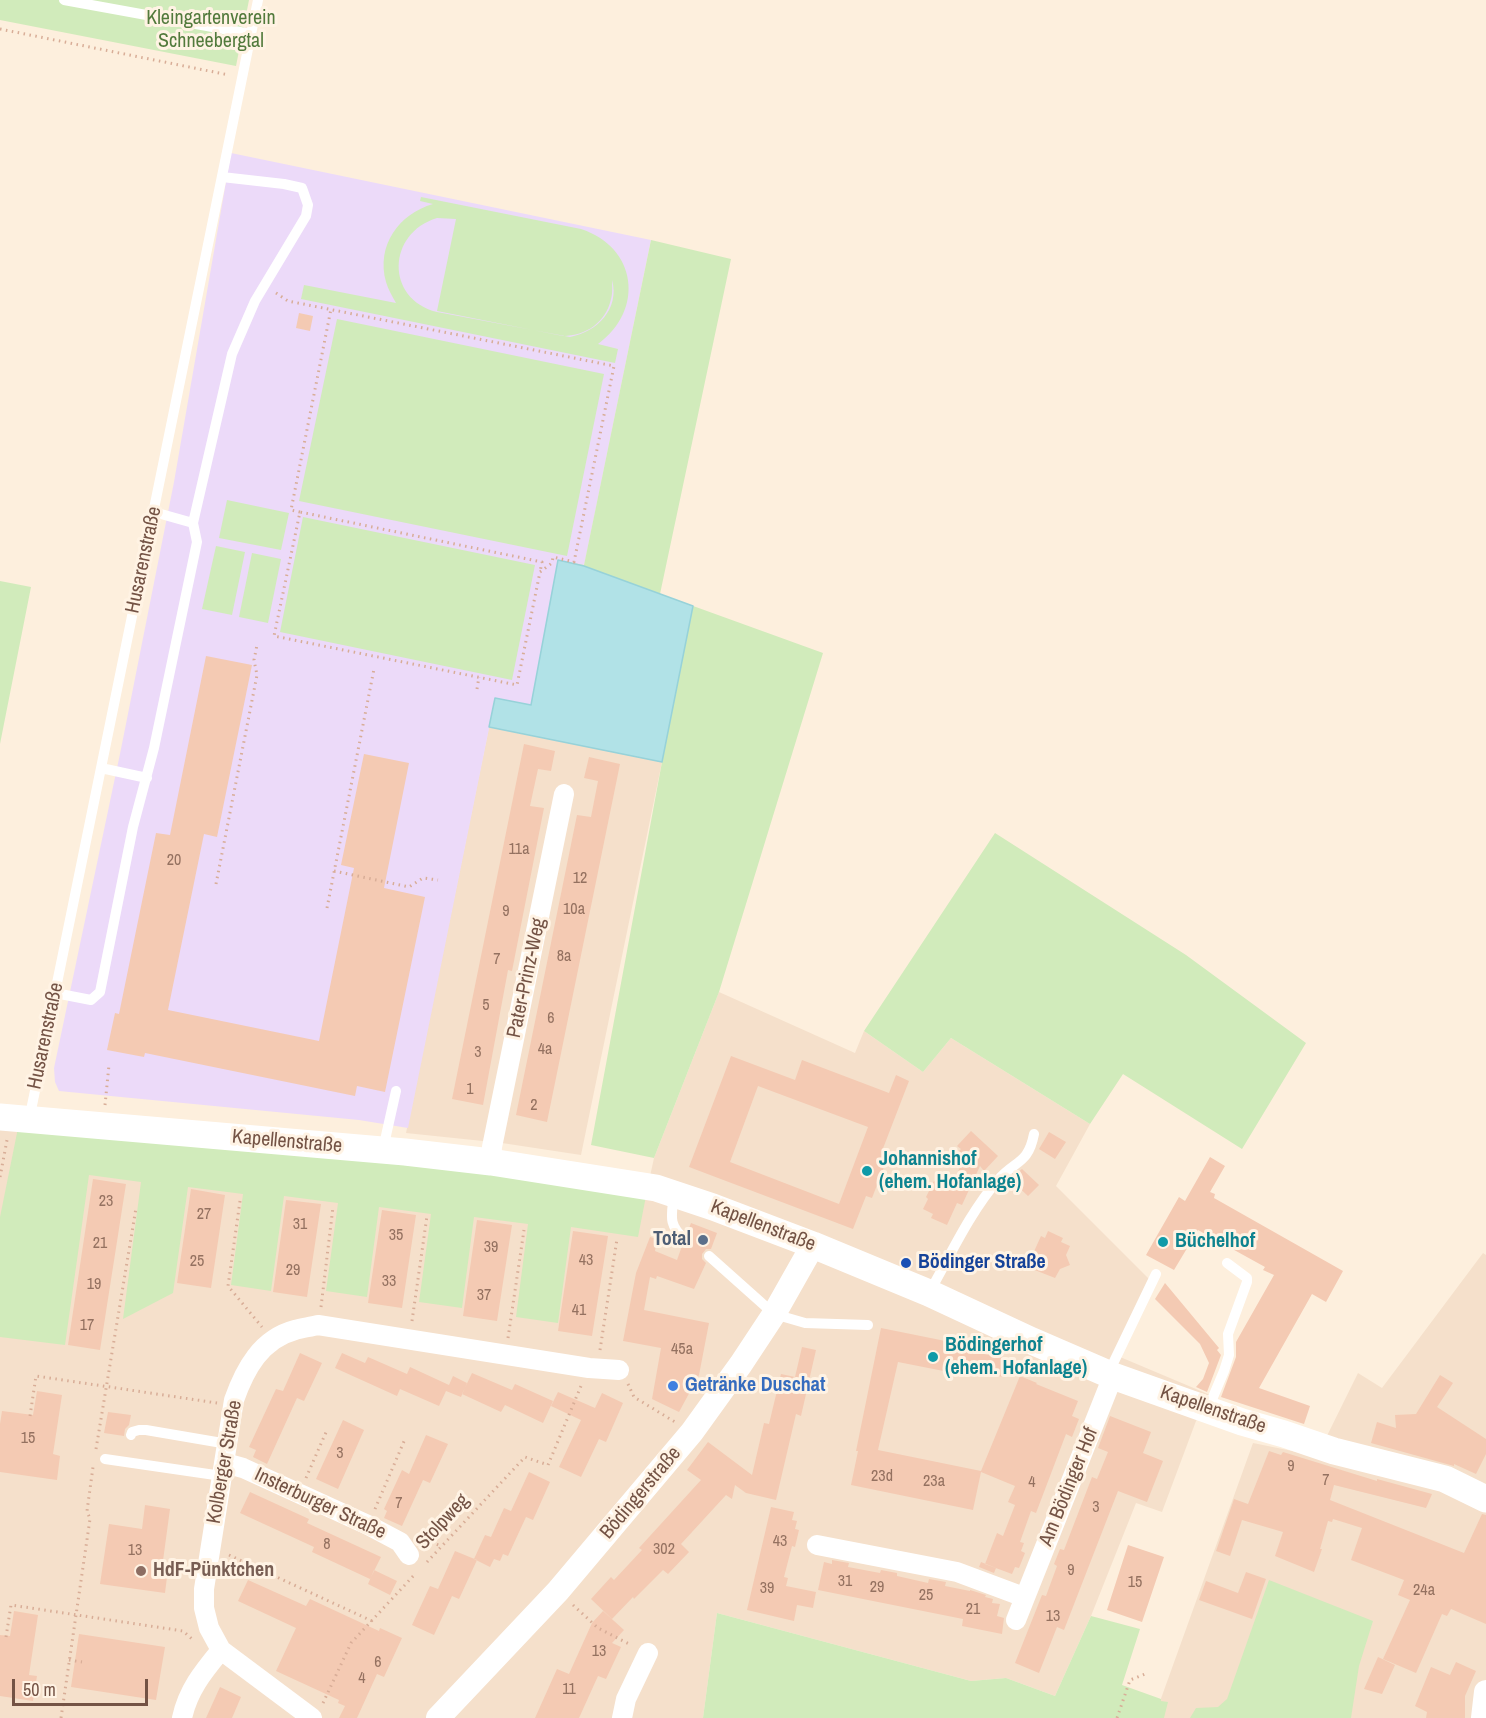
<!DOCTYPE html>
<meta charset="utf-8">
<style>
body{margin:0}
#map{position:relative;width:1486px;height:1718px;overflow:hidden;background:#fdefdd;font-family:"Archivo Narrow",sans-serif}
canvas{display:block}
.scale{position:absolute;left:12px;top:1679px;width:136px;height:27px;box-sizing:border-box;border:3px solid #745345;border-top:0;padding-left:8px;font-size:18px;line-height:21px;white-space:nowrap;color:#745345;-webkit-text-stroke:4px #fff3e4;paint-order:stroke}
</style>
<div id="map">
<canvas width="1486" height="1718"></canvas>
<div class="scale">50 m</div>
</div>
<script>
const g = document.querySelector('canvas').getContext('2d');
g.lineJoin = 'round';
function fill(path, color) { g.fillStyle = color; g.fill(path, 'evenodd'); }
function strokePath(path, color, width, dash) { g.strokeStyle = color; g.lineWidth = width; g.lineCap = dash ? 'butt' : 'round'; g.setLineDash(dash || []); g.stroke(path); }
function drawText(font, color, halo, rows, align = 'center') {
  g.font = font + ' "Archivo Narrow",sans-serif'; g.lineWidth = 6; g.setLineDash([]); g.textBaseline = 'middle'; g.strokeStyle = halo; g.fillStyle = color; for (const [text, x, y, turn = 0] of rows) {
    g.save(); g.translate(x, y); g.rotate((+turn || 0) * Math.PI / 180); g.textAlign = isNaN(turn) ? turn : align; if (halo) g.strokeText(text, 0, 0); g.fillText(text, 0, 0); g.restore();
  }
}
const residential = new Path2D(`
 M489,727l173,35 -81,393 -79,-12 -96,-10z
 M719,992l136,61 9,-22 59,41 28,-34 139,86 -34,62 94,94 -37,74 102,43 -19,24 -34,91 -26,-9 -45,113 -36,80 -49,-18 -35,3 -254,-68 -14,105h-703v-590l647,62 7,-32z
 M1483,1253l3,2v463h-332l99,-275 64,13 41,-83 24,15z`);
const education = new Path2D(`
 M231,153l420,87 -67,326 -26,-5 -27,144 -36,-6 -87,429 -49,-8 -300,-29 -4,-9 -1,-14 67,-319 53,-267z`);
const green = new Path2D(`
 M0,0h249l-13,66 -236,-46z
 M421,197l160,32c56,18 64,81 17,115l20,5 -3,14 -314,-64 3,-14 92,18c-4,-7 -8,-14 -10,-21 -10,-37 13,-68 47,-78l-13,-3zM437,218l19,1 -19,92 126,25c23,0 43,-14 48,-37 2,-7 1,-13 1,-19 8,29 -15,52 -42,57l-133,-25c-52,-13 -50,-79 0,-94z
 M651,240l80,19 -71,335 163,59 -104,339 -65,166 -63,-13 71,-383 -173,-35 6,-29 36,7 27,-145 26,5z
 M337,319l267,55 -37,182 -268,-55z
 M227,500l62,13 -8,37 -62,-12z
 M303,517l232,48 -23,115 -232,-48z
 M216,546l29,6 -13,63 -30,-6z
 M252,553l29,6 -13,64 -29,-6z
 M0,581l31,6 -31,157z
 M995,833l191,122 120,88 -64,106 -119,-75 -33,50 -139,-86 -28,34 -59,-41z
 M19,1123l628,68 -9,46 -67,-10 -13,96 -42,-6 12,-93 -54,-7 -12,91 -43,-6 12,-88 -52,-7 -12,90 -41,-6 12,-88 -54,-7 -13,95 -40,-6 12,-91 -55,-7 -15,106 -50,26 18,-137 -52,-7 -24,170 -65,-8v-120z
 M1269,1580l104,41 -14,45 -8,52h-161l6,-10 22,-1 9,-8z
 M717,1613l254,68 35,-3 49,18 36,-80 49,13 -18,56 39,14v2l7,1 -4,16h-461z`);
const water = new Path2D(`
 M558,560l26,6 109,40 -31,156 -173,-35 6,-29 36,7z`);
const building = new Path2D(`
 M299,313l14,3 -3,15 -14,-3z
 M206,656l46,9 -35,172 -13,-3 -36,176 151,31 35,-173 -13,-3 23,-111 45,9 -25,125 41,9 -40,195 -28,-6 -2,10 -210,-43 -1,4 -37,-7 8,-37 4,1 37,-181 14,2z
 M524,744l31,7 -4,20 -13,-2 -8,37 14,2 -32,163 -4,-1 -25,135 -31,-6z
 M589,757l31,7 -73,358 -31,-7 61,-300 14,2 7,-36 -14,-3z
 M731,1056l64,24 7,-20 87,33 7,-18 13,6 -27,70 7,3 -17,44 -6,-2 -13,33 -164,-62zM758,1086l110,41 -29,77 -109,-42z
 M971,1131l27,25 -14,15 -4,-5 -18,39 -5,-2 -10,22 -16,-7 2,-4 -10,-5 5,-10 -2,-2 8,-16 16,8 11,-24 -8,-8 8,-8 -4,-3z
 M1049,1132l17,10 -11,17 -16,-10z
 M1210,1157l15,9 -15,26 5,2 -1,4 129,73 -17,31 -14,-8 -53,94 51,18 -6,18 -83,-27 15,-40v-15l38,-67 -11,-5 2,-3 -67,-37 -24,40 -28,-15 33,-58 6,4z
 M1022,1169l17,16 -11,11 -18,-17z
 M93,1179l33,5 -26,166 -32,-5z
 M191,1189l34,6 -14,93 -34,-5z
 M286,1200l35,4 -14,93 -34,-5z
 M382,1210l34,5 -14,93 -34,-5z
 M477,1220l35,5 -15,96 -34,-5z
 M691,1223l26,10 -6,16h-5l-4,5v5l4,4 -12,26 -37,-13 -1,3 -6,-2 -6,33 65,13 -10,52 -20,37 -27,-13 9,-51 -38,-7 13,-68 14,-36 7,2 -2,12 22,9 5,-14h6l4,-5v-5l-4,-5z
 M573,1231l35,5 -16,100 -34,-5z
 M1048,1231l15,7 -2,4 9,4 -4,9 4,10 -10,4 -5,9 -28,-11 14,-31 4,2z
 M1165,1283l54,65 -2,2 4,5 -14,37 -11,-5 7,-8 6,-16 -9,-19 -45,-45z
 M881,1328l94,19 -1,5 35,7 -6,18 -32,-7 -2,6 -71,-14 -20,88 103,21 39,-95 17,7 -1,1 42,17 -6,15 7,3 -7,18 -6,-3 -30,79 -5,-2 -11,31 4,1 -3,8 4,2 -6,15 -4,-1 -3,7 -27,-10 12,-31 6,3 12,-31 -7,-3 7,-16 -34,-14 -8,38 -122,-25 7,-34h-2z
 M802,1347l14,3 -15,66 -5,-2 -20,86 -30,-7 -11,-8 -3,14 -6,-4 -45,49 8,8 -21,22 -5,-4 -29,29 -1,-2 -21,22 -21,-20 20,-22 3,3 28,-30 -3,-2 62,-68 -14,-10 21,-28 44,33 12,-52 5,1 12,-50 14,3z
 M300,1353l22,10 -18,38 -7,-3 -30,66 -14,-7 3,-7 -7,-3 27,-58 7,2z
 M342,1353l23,10 3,-6 39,17 3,-7 39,18 4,-9 14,7 -6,14 -15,-6 -7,15 -39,-17 -3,7 -62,-28z
 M472,1373l40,17 3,-6 38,17 -10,22 -38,-18 -4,7 -39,-18z
 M1440,1375l13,8 -16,24 49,32v15l-10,20 -22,-10v2l-83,-23 6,-21 19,6 -1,-13 21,-1z
 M37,1391l25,4 -9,59 7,2 -3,24 -57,-8v-48l2,-13 31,4z
 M558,1392l37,16 7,-15 21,10 -17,39 -7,-3 -18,38 -22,-10 22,-47 -30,-14z
 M108,1412l23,3 -2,10 -4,4 -1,7 -20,-3z
 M1110,1416l41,16 -8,21 20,8 -16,41 -29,-11 -54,139 -7,-3 -18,46 -24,-10 27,-68 4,1 11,-30 -3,-2 6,-15 4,1 28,-73 5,2 11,-27 -10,-4z
 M343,1420l21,10 -26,59 -22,-10z
 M426,1435l22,9 -18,39 -7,-3 -21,46 -18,-8 3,-7 -3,-2 18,-39 7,4z
 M1269,1451l12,4 2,-3 94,29v-2l55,15 -6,14 -92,-23 -4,15 134,53 18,-39 4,1v109l-35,-15 -4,7 -5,-2 -26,59 -33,-14 27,-59 -12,-5 6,-15 -53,-20 11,-32 -29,-9 -1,3 -4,-1 -8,28h2l-8,23 -39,-16 8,-24 -41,-12 -12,36 -14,-5 18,-52 14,5z
 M529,1472l21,10 -17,38 -7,-3 -18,39 -5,-2 -3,7 -6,-2 -4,8 -16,-8 11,-24 6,2 13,-29 7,3z
 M250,1492l59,27 -2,4 74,34 -11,22 -58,-27 2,-5 -74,-34z
 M145,1505l25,4 -8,59 6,1 -3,24 -65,-9 9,-60 33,5z
 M771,1507l23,5 -2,8 5,1 -2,8 4,1 -4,17 -3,-1 -8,31 4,1 -2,8 30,6 -3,16 -16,-3 -3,16 -47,-11z
 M1128,1545l36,12 -22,65 -35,-12z
 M455,1551l22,9 -18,39 -7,-3 -18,39 -22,-10 18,-39 8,3z
 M832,1560l17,3 -1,4 32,6 1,-3 16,3v3l31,7 1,-4 17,3 -1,4 25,5v-1l16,5 -1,2 8,2 -1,4 8,1 -3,12 7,2 -2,16 -40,-8 1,-7 -145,-29 6,-28 8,2z
 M981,1562l15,6 -2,5 -15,-6z
 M374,1570l23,11 -7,14 -22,-11z
 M1246,1572l20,7 -14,40 -53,-19 7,-19 32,12z
 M248,1580l58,26 4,-7 69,32 1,-3 22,10 -18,39 -7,-3 -20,44h-18l6,-12 -7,-3 1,-3 -63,-29 20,-43 -58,-27z
 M14,1611l24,4 -9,60 8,1 -4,25 -33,-5v-61l10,1z
 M603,1611l21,19 -12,13 9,4 -15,32 -8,-3 -19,42h-44l22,-49 12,5 23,-51z
 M79,1634l86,13 -9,53 -85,-13z
 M1378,1657l17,8 -13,29 -18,-5z
 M1456,1662l20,9 -11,25v22h-39l1,-6 -12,-6 16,-39 19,8z
 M220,1687l21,10 -9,21h-26z`);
const path = new Path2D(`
 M0,29l229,46
 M276,293l12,8 326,65 -40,196 -21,-5 -1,6 -12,9 -23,113 -243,-49 26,-124 242,50 -2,10
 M300,512l-9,-2 40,-201
 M477,689l2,-12
 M334,871l75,16 14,-9 15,2
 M216,884l41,-209 -3,-15 3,-15
 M327,908l47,-239
 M105,1105l4,-40
 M0,1177l7,-37
 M240,1201l-12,85 34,41
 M321,1307l12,-100
 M412,1321l15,-105
 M508,1338l16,-108
 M600,1350l17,-111
 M628,1384l6,13 41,25
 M30,1416l6,-40 181,27
 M96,1449l40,-241
 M306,1478l21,-48
 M375,1509l30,-70
 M420,1538l21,8
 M229,1555l143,66
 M427,1562l98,-105 23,8 33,-79
 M573,1605l25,23 33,17
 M6,1637l5,-32 172,26 10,9
 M69,1660l13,2
 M323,1703l28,-60 65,-70
 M61,1718l29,-199 -3,-8 6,-44
 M1117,1718l13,-38 15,-6`);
const service = new Path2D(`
 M64,0l187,34
 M193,523l39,-169 23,-53 51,-85 2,-11 -6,-17 -18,-4 -62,-7
 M101,768l46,10
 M55,993l36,7 9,-8 33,-165 21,-79 43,-206 -4,-19 -39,-11
 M29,1120l229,-1120
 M383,1149l13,-58
 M674,1194c-2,20 -7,31 11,45
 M709,1256l65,58 31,9 63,2
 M929,1293c21,-37 41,-81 69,-113 17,-20 30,-15 36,-46
 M1108,1374l48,-100
 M1208,1409l16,-38 5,-16 -1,-21 19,-52v-4l-20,-15
 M131,1435l1,-3 7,-2h7l82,14
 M105,1459l117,17`);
const minor = new Path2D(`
 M491,1162l1,-15 72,-353
 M225,1463l18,5 125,57 32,17 9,13
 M817,1545l140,27 67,25
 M1016,1620l97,-244
 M182,1718c6,-28 21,-46 39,-68
 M312,1718l-91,-68 -12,-22 -5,-20v-19l30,-189c11,-31 27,-61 61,-70 7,-2 15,-3 23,-5l271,43 30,2
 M622,1718l4,-19 22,-46`);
const tertiary = new Path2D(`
 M438,1718l120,-127 134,-159 49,-68 33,-50 39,-69
 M1483,1718l3,-26`);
const secondary = new Path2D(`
 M0,1117l405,35 86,10 165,26 57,19 100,38 116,48 103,48 81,35 129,46 42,12 50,17 111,28 41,20`);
const markers = [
 [867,1171,6,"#0f9aa8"],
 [703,1240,6,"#5c6f8a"],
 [1163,1242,6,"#0f9aa8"],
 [906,1263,6,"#1a4fb4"],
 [933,1357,6,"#0f9aa8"],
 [673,1386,6,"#3f7fe0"],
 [141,1571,6,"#8d6e63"]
];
const numberNames = [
 ["11a",519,850],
 ["20",174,861],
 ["12",580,879],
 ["10a",574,910],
 ["9",506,912],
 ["8a",564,957],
 ["7",497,960],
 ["5",486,1006],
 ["6",551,1019],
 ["4a",545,1050],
 ["3",478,1053],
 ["1",470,1090],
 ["2",534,1106],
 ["23",106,1202],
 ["27",204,1215],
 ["31",300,1225],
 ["35",396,1236],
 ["21",100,1244],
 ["39",491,1248],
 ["43",586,1261],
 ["25",197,1262],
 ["29",293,1271],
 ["33",389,1282],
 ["19",94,1285],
 ["37",484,1296],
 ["41",579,1311],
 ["17",87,1326],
 ["45a",682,1350],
 ["15",28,1439],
 ["3",340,1454],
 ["9",1291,1467],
 ["23d",882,1477],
 ["7",1326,1481],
 ["23a",934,1482],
 ["4",1032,1483],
 ["7",399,1504],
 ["3",1096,1508],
 ["43",780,1542],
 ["8",327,1545],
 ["302",664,1550],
 ["13",135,1551],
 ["9",1071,1571],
 ["31",845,1582],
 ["15",1135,1583],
 ["29",877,1588],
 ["39",767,1589],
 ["24a",1424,1591],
 ["25",926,1596],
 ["21",973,1610],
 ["13",1053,1617],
 ["13",599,1652],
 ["6",378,1663],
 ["4",362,1679],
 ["11",569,1690]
];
const parkNames = [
 ["Kleingartenverein",211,19],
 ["Schneebergtal",211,42]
];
const streetNames = [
 ["Husarenstraße",144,560,-78],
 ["Pater-Prinz-Weg",527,978,-78],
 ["Husarenstraße",46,1036,-78],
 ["Kapellenstraße",287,1142,5],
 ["Kapellenstraße",763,1226,21],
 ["Kapellenstraße",1213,1410,19],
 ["Kolberger Straße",225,1462,-80],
 ["Am Bödinger Hof",1069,1487,-68],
 ["Bödingerstraße",641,1493,-50],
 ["Insterburger Straße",320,1504,25],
 ["Stolpweg",443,1522,-47]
];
const cultureNames = [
 ["Johannishof",879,1160],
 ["(ehem. Hofanlage)",879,1183],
 ["Büchelhof",1175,1242],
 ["Bödingerhof",945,1346],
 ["(ehem. Hofanlage)",945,1369]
];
const serviceNames = [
 ["Total",691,1240]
];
const transitNames = [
 ["Bödinger Straße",918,1263]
];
const shopNames = [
 ["Getränke Duschat",685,1386]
];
const educationNames = [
 ["HdF-Pünktchen",153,1571]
];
fill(residential, '#f5e0cb');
fill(education, '#ecdaf9');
fill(green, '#d1ebbb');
fill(water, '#b1e2e7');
strokePath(water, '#97d2d9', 1.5);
fill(building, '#f4cab3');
strokePath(path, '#d8ad97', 3, [1.5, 4.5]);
strokePath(service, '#fff', 10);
strokePath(minor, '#fff', 20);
strokePath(tertiary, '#fff', 24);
strokePath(secondary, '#fff', 27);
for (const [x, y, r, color] of markers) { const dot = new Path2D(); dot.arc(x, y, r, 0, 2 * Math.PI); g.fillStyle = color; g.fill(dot); strokePath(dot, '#fff3e4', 2); }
drawText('16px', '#947160', null, numberNames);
drawText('20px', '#527a3c', '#fff3e4', parkNames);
drawText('20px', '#745345', '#fff3e4', streetNames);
drawText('bold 20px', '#0d838f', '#fff3e4', cultureNames, 'left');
drawText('bold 20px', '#4e5e75', '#fff3e4', serviceNames, 'right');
drawText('bold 20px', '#164399', '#fff3e4', transitNames, 'left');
drawText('bold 20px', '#366cbe', '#fff3e4', shopNames, 'left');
drawText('bold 20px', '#785e54', '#fff3e4', educationNames, 'left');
</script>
